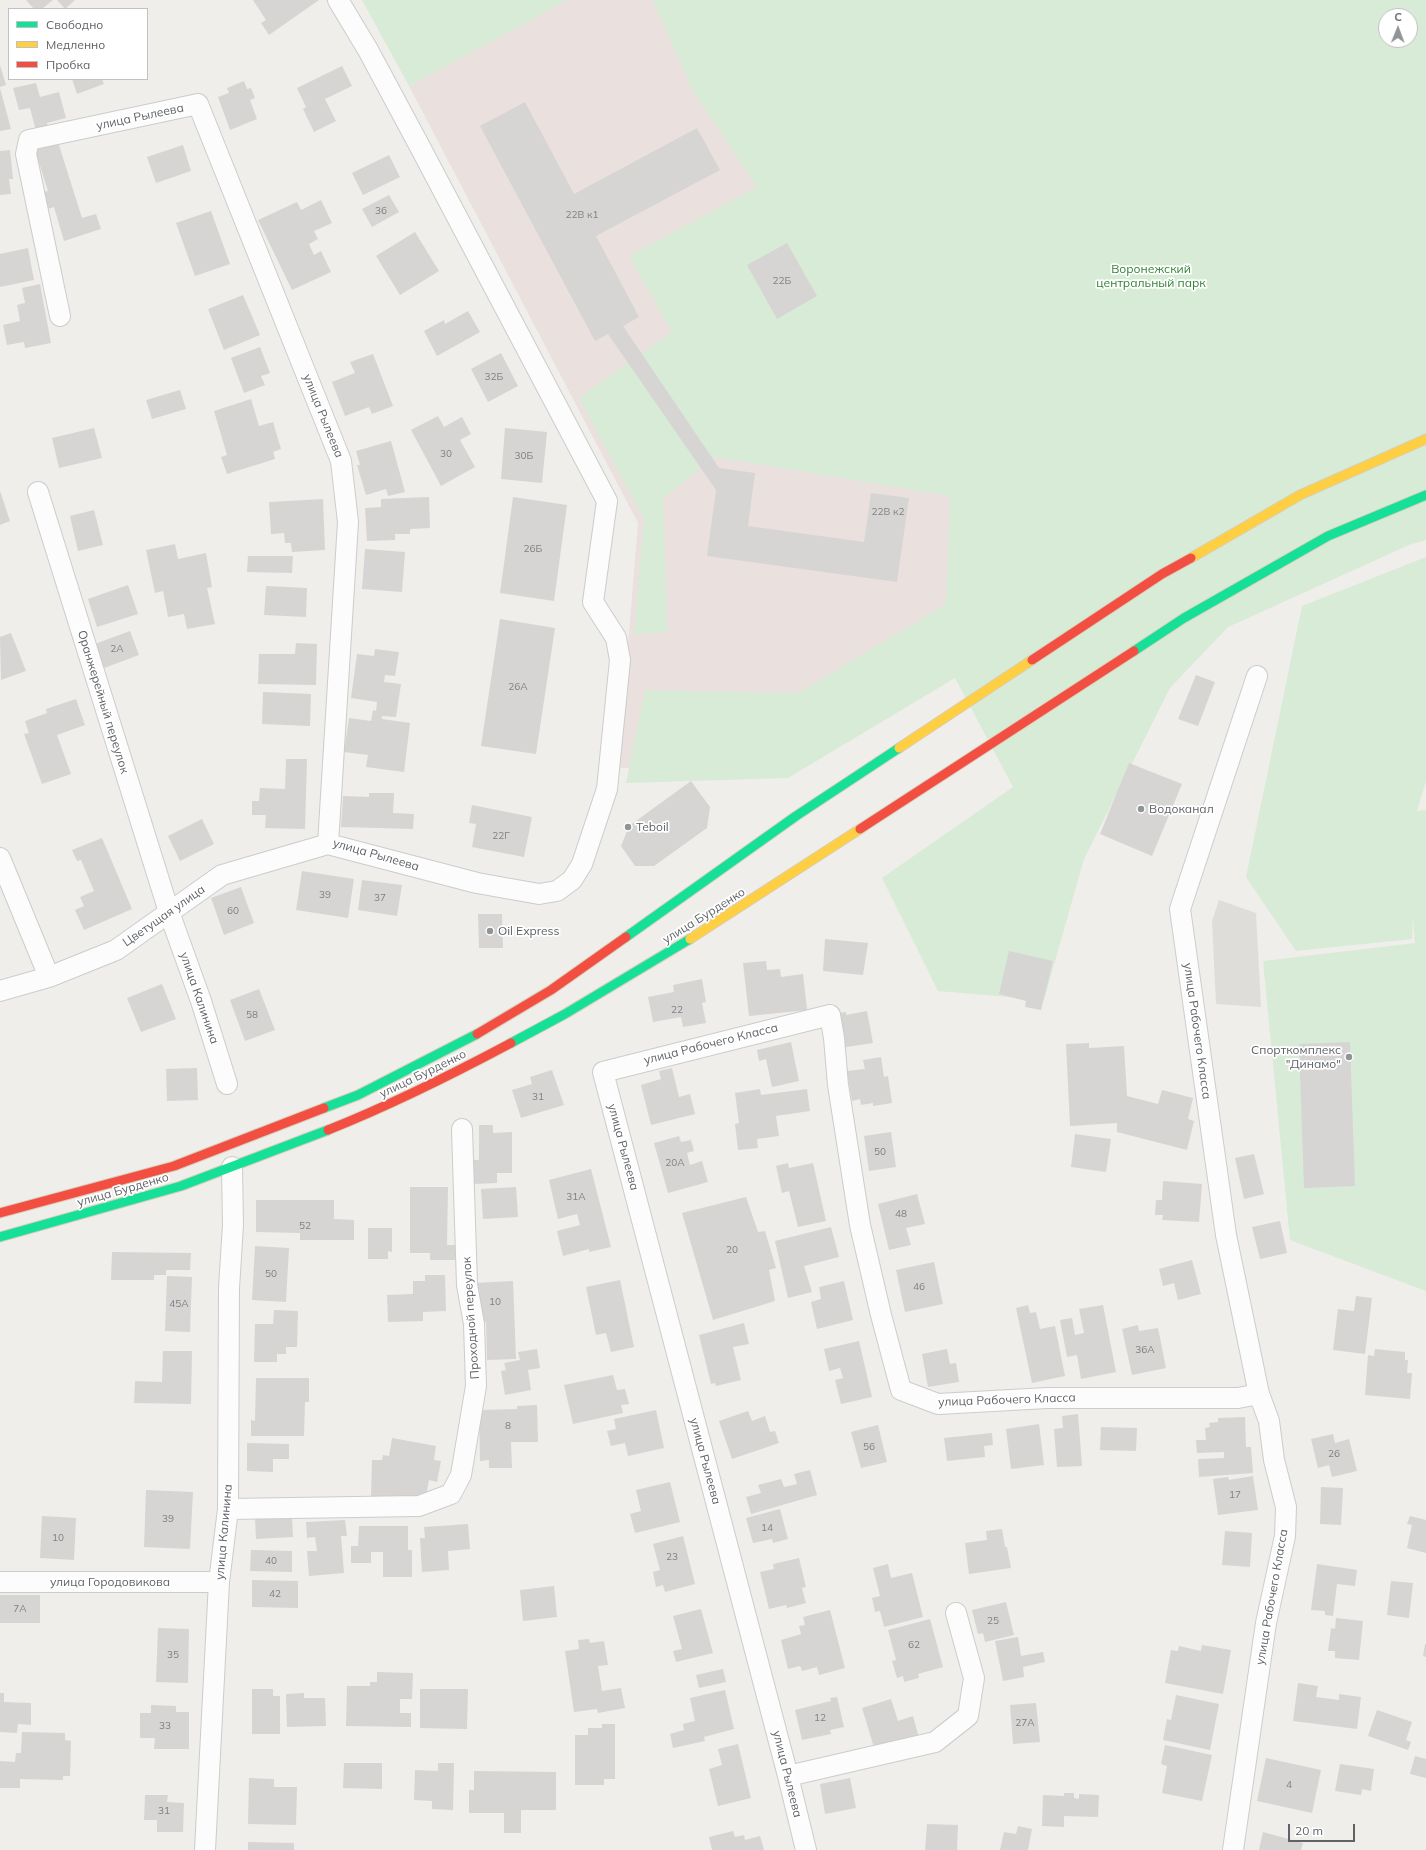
<!DOCTYPE html>
<meta charset="utf-8">
<style>
body{margin:0}
#map{position:relative;width:1426px;height:1850px;overflow:hidden;background:#efeeea;font-family:Mulish,sans-serif}
canvas{display:block}
.legend{position:absolute;left:8px;top:8px;width:140px;height:72px;box-sizing:border-box;background:#fff;border:1px solid #bfc1c3;margin:0;padding:5px 7px;list-style:none;font-size:12px;color:#5f6368}
.legend li{display:flex;align-items:center;gap:8px;height:20px}
.legend b{width:20px;border:1px solid #bfc1c3}
.north{position:absolute;left:1378px;top:8px;width:40px;height:40px;box-sizing:border-box;background:#fff;border:1px solid #bfc1c3;border-radius:50%;rotate:1deg;font-size:11px;font-weight:700;line-height:16px;text-align:center;color:#5f6368}
.north::after{content:'';display:block;margin:auto;width:14px;height:18px;background:#919496;clip-path:polygon(50% 0,100% 100%,50% 72%,0 100%)}
.scale{position:absolute;left:1288px;top:1824px;width:67px;height:18px;box-sizing:border-box;border:2px solid #5f6368;border-top:0;padding-left:5px;font-size:12px;line-height:14px;white-space:nowrap;color:#5f6368;-webkit-text-stroke:3px #fff;paint-order:stroke}
</style>
<div id="map">
<canvas width="1426" height="1850"></canvas>
<ul class="legend">
<li><b style="height:5px;background:#16e098"></b>Свободно</li>
<li><b style="height:5px;background:#ffcf43"></b>Медленно</li>
<li><b style="height:5px;background:#f24e42"></b>Пробка</li>
</ul>
<div class="north">С</div>
<div class="scale">20 m</div>
</div>
<script>
const g = document.querySelector('canvas').getContext('2d');
g.lineJoin = 'round';
function fill(path, color) { g.fillStyle = color; g.fill(path, 'evenodd'); }
function strokePath(path, color, width, dash) { g.strokeStyle = color; g.lineWidth = width; g.lineCap = dash ? 'butt' : 'round'; g.setLineDash(dash || []); g.stroke(path); }
function drawText(font, color, halo, rows, align = 'center') {
  g.font = font + ' Mulish,sans-serif'; g.lineWidth = 3.5; g.setLineDash([]); g.textBaseline = 'middle'; g.strokeStyle = halo; g.fillStyle = color; for (const [text, x, y, turn = 0] of rows) {
    g.save(); g.translate(x, y); g.rotate((+turn || 0) * Math.PI / 180); g.textAlign = isNaN(turn) ? turn : align; if (halo) g.strokeText(text, 0, 0); g.fillText(text, 0, 0); g.restore();
  }
}
const industrial = new Path2D(`
 M1219,900l37,13 5,94 -45,-3 -4,-83z`);
const medical = new Path2D(`
 M568,0h91l294,477 -7,182 -177,106 -151,3 20,-245 -229,-437z`);
const green = new Path2D(`
 M362,0h206l-159,86z
 M653,0h773v540l-17,5 -181,82 -58,61 -86,171 -40,141 -106,-9 -56,-113 131,-91 -58,-109 -167,100 -162,5 19,-93 154,3 147,-89 4,-108 -235,-39 -52,41 4,134 -33,2 10,-115 -65,-121 93,-66 -43,-76 128,-69 -65,-98zM1386,16h24v24h-24z
 M1426,557v224l-9,30 9,-1v481l-136,-51 -27,-279 152,-18 -2,-26 -1,22 -116,12 -50,-74 56,-271z`);
const building = new Path2D(`
 M26,0h27l-11,9h-8z
 M57,0h18l-10,9z
 M253,0h66l-50,35 -8,-12 5,-3z
 M0,65l6,20 -6,2z
 M342,66l10,20 -27,13 11,22 -22,11 -11,-23 3,-2 -9,-19z
 M72,79h30l2,5 -27,10z
 M244,81l3,8 4,-1 4,10 -5,2 7,19 -27,11 -12,-33 11,-4 -2,-5z
 M36,83l4,14 19,-5 7,26 -19,5 1,5 -12,3 -6,-23 -11,2 -6,-22z
 M0,88l11,41 -11,2z
 M525,102l49,92 123,-66 23,42 -124,66 43,81 -16,9 96,142 36,5 -7,53 116,16 7,-49 38,5 -12,84 -190,-26 9,-66 -108,-156 -13,7 -115,-215z
 M58,142l24,76 14,-4 5,15 -37,12 -10,-34 -6,2 -5,-17 5,-1 -13,-41z
 M183,145l8,26 -35,12 -9,-26z
 M10,150l3,29h-4l2,15 -11,1v-44z
 M389,155l11,22 -37,18 -11,-22z
 M389,195l10,17 -27,15 -10,-18z
 M321,200l11,23 -18,8 4,8 -9,5 5,11 7,-4 10,21 -39,18 -34,-70 39,-18 4,8z
 M211,211l19,53 -35,12 -19,-53z
 M415,232l24,39 -39,24 -24,-39z
 M787,243l30,53 -40,23 -30,-54z
 M28,248l6,32 -34,7v-33z
 M40,284l11,59 -26,5 -1,-6 -17,3 -4,-20 17,-4 -3,-16 8,-2 -3,-15z
 M243,295l17,40 -36,15 -16,-41z
 M468,311l12,21 -43,24 -13,-25 20,-11 1,4z
 M260,347l10,26 -9,3 4,9 -21,8 -13,-35z
 M501,353l17,33 -30,16 -17,-33z
 M373,354l20,52 -21,8 -3,-7 -24,9 -13,-34 23,-9 -5,-11z
 M180,390l6,19 -34,10 -6,-19z
 M251,399l8,27 14,-4 8,27 -8,3 2,7 -48,15 -6,-17 6,-2 -13,-44z
 M438,416l6,11 18,-10 9,17 -11,6 15,27 -34,19 -30,-56z
 M94,428l8,30 -43,10 -7,-30z
 M505,428l42,4 -5,51 -41,-4z
 M391,441l14,51 -17,4 -2,-7 -20,6 -9,-30h3l-4,-14z
 M0,491l10,30 -10,4z
 M429,497l1,31 -20,1v5h-15v6l-28,1 -2,-33 16,-1v-8z
 M513,497l54,8 -13,96 -54,-8z
 M323,499l2,51 -33,2 -1,-9h-6l-1,-10 -13,1 -2,-32z
 M94,510l9,35 -25,6 -8,-35z
 M175,544l3,15 28,-6 6,34 -5,1 8,36 -28,5 -3,-15 -16,3 -5,-26 -8,2 -9,-43z
 M365,549l40,3 -3,40 -40,-3z
 M248,556h45l-1,17 -45,-1z
 M128,585l10,29 -41,13 -9,-28z
 M266,586l41,2 -1,29 -42,-2z
 M500,619l55,9 -19,126 -55,-8z
 M130,631l9,24 -35,13 -9,-24z
 M11,633l15,38 -25,9 -1,-43z
 M296,643l21,1 -1,41 -58,-1 1,-30h36z
 M375,649l24,3 -4,24 -10,-1 -1,7 17,2 -5,33 -14,-1v3l28,4 -6,49 -38,-5 2,-12 -24,-3 5,-34 22,3 2,-11 3,1 1,-9 -26,-4 6,-44 17,2z
 M1196,675l19,7 -17,44 -20,-7z
 M263,692l48,2 -1,32 -48,-2z
 M76,699l9,26 -28,10 14,39 -29,10 -18,-50 5,-1 -4,-12 22,-8 -1,-4z
 M286,759h21l-2,70 -40,-1 1,-13h-14v-14h7l1,-13 25,1z
 M1129,763l53,21 -30,72 -52,-22z
 M691,781l19,26 -3,21 -53,38h-19l-14,-20 8,-20z
 M369,793h25l-1,20 21,1 -1,15 -72,-2 2,-31 26,1z
 M472,805l60,12 -8,40 -52,-10 4,-23 -7,-1z
 M202,819l12,25 -34,17 -12,-25z
 M102,838l30,71 -48,21 -9,-20 9,-4 -4,-9 14,-6 -13,-31 -4,1 -5,-11z
 M302,871l52,8 -6,39 -52,-8z
 M362,880l40,5 -5,31 -39,-6z
 M241,887l13,36 -30,12 -13,-37z
 M478,914h24l1,34h-24z
 M825,939l43,4 -5,32 -40,-4z
 M1009,951l44,10 -12,49 -16,-3 1,-6 -27,-7z
 M766,961l1,9 13,-1 1,8 22,-3 4,36 -58,6 -6,-53z
 M702,979l4,23 -4,1 4,20 -23,4 -2,-10 -28,5 -5,-25 26,-5 -1,-7z
 M162,984l14,35 -35,13 -14,-34z
 M259,989l16,41 -30,11 -15,-41z
 M867,1011l6,32 -33,5 -6,-34 12,-2v3z
 M791,1042l8,39 -27,6 -6,-28 -7,2 -2,-11z
 M1350,1042l5,144 -51,2 -5,-144z
 M1089,1043v5l35,-2 3,50 31,8 4,-14 31,8 -5,21 6,2 -7,29 -70,-18v-9l-47,3 -4,-82z
 M881,1057l3,20 4,-1 4,27 -19,3v-3l-12,2 -1,-6 -8,2 -5,-30 18,-2 -2,-9z
 M197,1068l1,32 -31,1 -1,-32z
 M672,1068l7,29 11,-3 5,20 -44,11 -10,-40 20,-6 -2,-8z
 M552,1070l12,35 -43,13 -9,-28 20,-6 -2,-7z
 M760,1089l1,6 46,-6 3,22 -34,5 3,20 -22,3 1,9 -20,2 -3,-26 4,-1 -4,-30z
 M479,1125h14v8l19,-1v41h-15v10l-24,1v-24h6z
 M891,1132l5,35 -27,4 -5,-35z
 M1075,1134l36,5 -5,33 -35,-5z
 M679,1136l2,6 10,-2 3,11 -7,2 3,12 12,-4 6,21 -40,11 -14,-50z
 M1254,1154l10,40 -20,5 -9,-41z
 M788,1163l1,5 24,-5 13,58 -28,6 -9,-36 -7,2 -6,-27z
 M591,1169l20,78 -22,5v-3l-26,7 -6,-25 23,-6 -3,-11 -19,5 -9,-39z
 M1163,1181l39,3 -3,38 -37,-2 1,-5h-8l1,-15h6z
 M410,1187h38l-1,58h8v15h-25v-7h-20z
 M516,1187l2,30 -35,2 -2,-30z
 M917,1194l8,30 -19,4 5,17 -22,5 -11,-46z
 M746,1197l12,35 7,-1 11,37 -7,2 6,31 -62,19 -31,-107z
 M256,1200h78v19l20,1v20h-54v-7l-44,-1z
 M1280,1221l7,32 -27,6 -8,-32z
 M831,1227l8,30 -35,9 8,26 -24,6 -13,-57z
 M368,1228h24v24l-4,-1v8h-20z
 M255,1246l34,2 -3,54 -34,-2z
 M112,1252l79,1 -1,17h-24v5h-12v5h-43z
 M1192,1260l9,34 -23,6 -4,-17 -11,3 -4,-17z
 M934,1262l9,42 -38,8 -9,-42z
 M425,1275h20l1,36 -23,1v9l-35,1 -1,-27 26,-1v-13h12z
 M167,1276l25,1 -2,55 -25,-1z
 M620,1280l14,67 -23,5 -5,-19 -10,2 -10,-48z
 M513,1281l3,78 -29,1 -1,-38h-10l-1,-39z
 M844,1281l9,39 -36,9 -6,-27 10,-3 -2,-12z
 M1356,1296l16,2 -7,56 -32,-4 5,-41 16,2z
 M1028,1305l2,8 6,-1 4,17 15,-3 10,50 -33,7 -16,-75z
 M1103,1305l13,67 -35,7 -4,-24 -10,2 -7,-37 12,-2 3,17 9,-2 -5,-24z
 M274,1310l24,1 -1,36h-11v7h-9v8h-23l1,-38h18z
 M744,1323l5,21 -16,3 8,33 -25,6 -1,-3 -4,1 -12,-49z
 M1138,1325l1,6 19,-3 8,40 -34,7 -10,-46z
 M859,1341l13,56 -31,7 -6,-24 8,-2 -3,-10 -11,3 -5,-22z
 M537,1349l3,19 -12,2 3,20 -26,5 -4,-24 5,-1 -2,-7 16,-3 -2,-8z
 M947,1349l3,15 6,-1 3,19 -31,5 -6,-33z
 M1375,1349l30,3v8h3l-1,13h5l-2,26 -45,-4 3,-40 6,1z
 M163,1351h29l-1,53 -57,-1 1,-22 27,1z
 M613,1375l4,15 8,-1 4,15 -8,1 2,8 -50,11 -9,-39z
 M256,1378h53v24h-4l-1,34h-53v-16l4,1z
 M537,1405l1,37h-27l1,26h-23v-8l-9,1 -1,-51 38,-1v-3z
 M656,1410l8,38 -36,8 -3,-13 -14,3 -4,-15 9,-2 -2,-10z
 M748,1411l4,10 13,-5 5,16 5,-1 4,12 -47,16 -13,-38z
 M1078,1414l4,52 -25,1 -3,-38 9,-1 -1,-12z
 M1245,1417l1,30h5l2,26 -54,4 -1,-18 26,-1v-6l-27,1 -1,-13h10l-1,-12 5,-1 -1,-4 9,-1v-4z
 M1039,1424l5,41 -33,4 -5,-40z
 M878,1425l9,37 -26,6 -10,-36z
 M1101,1427l36,1 -1,23 -36,-1z
 M992,1433l1,12 -9,1 1,11 -38,4 -3,-23z
 M1333,1434l2,9 14,-4 8,32 -25,6 -3,-12 -11,3 -7,-29z
 M392,1438l44,8 -2,14 7,1 -4,21 -8,-2 -3,16h-55l1,-36h10l1,-5 6,1z
 M247,1443l42,1v15h-16v13l-26,-1z
 M810,1470l7,25 -66,19 -5,-17 15,-4 -3,-8 23,-6 3,8 13,-3 -3,-10z
 M1253,1476l5,34 -40,5 -5,-36 15,-2 1,3z
 M670,1482l10,40 -45,11 -5,-19 11,-3 -5,-21z
 M1321,1487l22,1 -2,37 -21,-1z
 M146,1490l47,2 -3,57 -46,-2z
 M780,1509l8,30 -15,4 -1,-4 -19,4 -7,-25z
 M42,1516l34,2 -2,42 -34,-2z
 M292,1516l1,21 -37,2 -1,-21z
 M1410,1516l16,4v33l-19,-5 5,-23 -5,-1z
 M345,1520l2,16h-6l3,37 -35,3 -2,-25h10l-2,-14 -8,1 -1,-16z
 M468,1524l2,25 -22,2 1,19 -27,2 -2,-34h5l-1,-11z
 M359,1526h49v24h4v27h-29v-25h-12v11h-20v-17h7z
 M1002,1529l3,18h2l4,21 -42,6 -4,-31 22,-3 -1,-9z
 M1225,1531l27,2 -2,34 -28,-2z
 M683,1536l12,48 -30,8 -2,-7 -7,2 -3,-15 7,-2 -7,-26z
 M251,1550l41,1v21l-42,-1z
 M799,1558l7,29 -4,1 4,15 -19,5 -1,-3 -17,4 -9,-37 14,-3 -1,-5z
 M888,1564l3,14 21,-5 11,44 -39,10 -4,-16 -5,1 -3,-14 8,-2 -7,-28z
 M1317,1564l40,6 -2,16 -18,-2 -4,32 -8,-1v-4l-14,-1z
 M252,1580l46,1v27l-46,-1z
 M1391,1581l22,2 -4,35 -22,-3z
 M554,1586l3,31 -34,4 -3,-31z
 M0,1595h40v28h-40z
 M1006,1602l8,33 -29,7 -2,-9 -5,1 -6,-24z
 M701,1609l12,44 -37,9 -3,-11 9,-2 -9,-33z
 M830,1610l15,58 -26,7 -2,-8 -15,4 -2,-5 -12,3 -7,-29 20,-6 -2,-8 6,-1 -2,-8z
 M1336,1618l27,3 -4,39 -24,-2v-7h-7l3,-23 4,1z
 M930,1619l13,48 -25,7 1,4 -15,4 -1,-6 -6,2 -5,-17 4,-1 -8,-30z
 M158,1628l31,1 -1,54 -32,-1z
 M1018,1637l3,19 22,-4 2,10 -22,5 1,10 -21,4 -8,-40z
 M589,1639l1,4 14,-2 4,24 -10,1 4,25 19,-3 4,20 -27,5 -1,-4 -23,3 -9,-61 14,-2 -1,-9z
 M1425,1644h1v13l-3,-1z
 M1202,1645l29,5 -8,44 -58,-11 6,-33 7,1 1,-5 22,5z
 M723,1669l3,13 -27,6 -3,-13z
 M377,1672l36,1 -1,26h-12v14h11v14l-65,-1 1,-40h23v-4h7z
 M1298,1683l20,3 -2,11 23,3v-6l22,3 -4,32 -64,-8z
 M252,1689h21v7h7v38h-28z
 M420,1689h48l-1,40 -47,-1z
 M725,1690l9,39 -30,8 1,4 -32,7 -3,-14 14,-4 -1,-6 12,-3 -5,-23z
 M0,1693h4v9l27,1v22l-13,-1 -1,9 -17,-1z
 M304,1693v5h21l1,28 -39,1 -1,-33z
 M1176,1695l43,9 -9,46 -47,-10 4,-21 4,1z
 M837,1697l7,30 -14,3 1,4 -29,6 -7,-30 36,-9 -1,-3z
 M891,1699l7,22 15,-5 6,22 -44,13 -13,-43z
 M1036,1703l4,39 -27,2 -3,-39z
 M151,1705l25,1v6h13v37h-35l1,-11h-15v-25h11z
 M1377,1710l35,12 -6,18 5,2 -3,8 -40,-14z
 M602,1724h13v55h-11v6h-29v-50h13v-7h14z
 M22,1732l43,1v7l6,1 -1,35h-7v4l-43,-1v9h-20v-27l15,1 1,-9h5z
 M738,1744l13,54 -33,8 -9,-37 13,-4 -4,-16z
 M1165,1745l47,10 -10,46 -40,-8 5,-27 -6,-2z
 M1415,1756l11,3v19l-16,-4z
 M1266,1758l55,12 -9,43 -55,-12z
 M344,1763h38v26l-39,-1z
 M438,1763h16l-1,47 -21,-1v-8l-18,-1 1,-30 23,1z
 M1340,1764l34,5 -3,22 -9,-2 -1,6 -26,-4z
 M474,1771l82,1v38h-35v23h-17v-20h-35v-23h5z
 M249,1778l25,1v8h23l-1,38 -48,-1z
 M850,1778l6,30 -31,6 -5,-30z
 M1064,1793h10v5l5,1v-5l20,1 -1,22 -34,-1v11l-22,-1 1,-31 21,1z
 M145,1795h23l-1,7 17,1 -1,29h-26v-12h-13z
 M927,1824l31,1 -1,25h-32z
 M1018,1826l14,3 -4,21h-28l4,-18 12,2z
 M733,1831l2,6 9,-2 1,5 15,-4 4,14h-52l-3,-13z
 M1263,1832l40,11 -2,7h-42z
 M248,1842l46,1v7h-46z`);
const street = new Path2D(`
 M60,316l-34,-162 3,-14 169,-36 143,357 7,61 -20,322
 M38,492l131,420 32,89 26,83
 M328,844l149,39 62,11 18,-3 15,-11 10,-16 25,-75 13,-129 -4,-22 -23,-36 14,-101 -188,-356 -51,-95 -30,-50
 M0,858l49,119
 M0,991l49,-14 67,-27 106,-75 106,-31
 M228,1509l191,-3 32,-12 10,-19 15,-89 -2,-62 -7,-39 -5,-156
 M0,1582h219
 M788,1776l147,-34 33,-26 6,-38 -18,-65
 M205,1850l14,-268 9,-73 1,-221 4,-63 -1,-58
 M806,1850l-18,-74 -185,-704 227,-57 4,23 4,47 22,140 21,90 20,75 37,14 109,-6h191l21,-4
 M1233,1850l33,-227 19,-87 1,-29 -12,-47 -5,-39 -10,-27 -33,-159 -46,-326 77,-233`);
const fast = new Path2D(`
 M1134,651l50,-33 144,-82 98,-41
 M626,937l170,-121 103,-68
 M511,1043l54,-29 125,-75
 M324,1108l34,-13 119,-61
 M0,1237l181,-51 147,-56`);
const slow = new Path2D(`
 M1191,558l109,-63 126,-56
 M899,748l133,-88
 M690,939l170,-110`);
const jam = new Path2D(`
 M1032,660l130,-86 29,-16
 M860,829l274,-178
 M477,1034l74,-44 75,-53
 M328,1130c63,-25 123,-55 183,-87
 M0,1213l174,-47 150,-58`);
const markers = [
 [1141,809,4,"#919496"],
 [628,827,4,"#919496"],
 [490,931,4,"#919496"],
 [1349,1057,4,"#919496"]
];
const numberNames = [
 ["36",381,211],
 ["22В к1",582,215],
 ["22Б",782,281],
 ["32Б",494,377],
 ["30",446,454],
 ["30Б",524,456],
 ["22В к2",888,512],
 ["26Б",533,549],
 ["2А",117,649],
 ["26А",518,687],
 ["22Г",501,836],
 ["39",325,895],
 ["37",380,898],
 ["60",233,911],
 ["22",677,1010],
 ["58",252,1015],
 ["31",538,1097],
 ["50",880,1152],
 ["20А",675,1163],
 ["31А",576,1197],
 ["48",901,1214],
 ["52",305,1226],
 ["20",732,1250],
 ["50",271,1274],
 ["46",919,1287],
 ["10",495,1302],
 ["45А",179,1304],
 ["36А",1145,1350],
 ["8",508,1426],
 ["56",869,1447],
 ["26",1334,1454],
 ["17",1235,1495],
 ["39",168,1519],
 ["14",767,1528],
 ["10",58,1538],
 ["23",672,1557],
 ["40",271,1561],
 ["42",275,1594],
 ["7А",20,1609],
 ["25",993,1621],
 ["62",914,1645],
 ["35",173,1655],
 ["12",820,1718],
 ["27А",1025,1723],
 ["33",165,1726],
 ["4",1289,1785],
 ["31",164,1811]
];
const streetNames = [
 ["улица Рылеева",140,117,-12],
 ["улица Рылеева",323,416,68],
 ["Оранжерейный переулок",103,702,73],
 ["улица Рылеева",376,855,16],
 ["Цветущая улица",164,916,-35],
 ["улица Бурденко",704,916,-32],
 ["улица Калинина",199,998,71],
 ["улица Рабочего Класса",1197,1031,82],
 ["улица Рабочего Класса",711,1044,-14],
 ["улица Бурденко",423,1074,-26],
 ["улица Рылеева",623,1147,75],
 ["улица Бурденко",123,1190,-16],
 ["Проходной переулок",471,1318,-94],
 ["улица Рабочего Класса",1007,1400,-2],
 ["улица Рылеева",705,1461,75],
 ["улица Калинина",224,1532,-85],
 ["улица Городовикова",110,1582],
 ["улица Рабочего Класса",1272,1597,-80],
 ["улица Рылеева",787,1774,76]
];
const parkNames = [
 ["Воронежский",1151,269],
 ["центральный парк",1151,283]
];
const poiNames = [
 ["Водоканал",1149,809],
 ["Teboil",636,827],
 ["Oil Express",498,931],
 ["Спорткомплекс",1341,1050,"right"],
 ["\"Динамо\"",1341,1064,"right"]
];
fill(industrial, '#dfddda');
fill(medical, '#eae0de');
fill(green, '#d8ebd6');
fill(building, '#d6d5d3');
strokePath(street, '#cbcccc', 22);
strokePath(fast, '#d7ceb8', 11);
strokePath(slow, '#d7ceb8', 11);
strokePath(jam, '#d7ceb8', 11);
strokePath(street, '#fdfcfc', 20);
strokePath(fast, '#16e098', 9);
strokePath(slow, '#ffcf43', 9);
strokePath(jam, '#f24e42', 9);
for (const [x, y, r, color] of markers) { const dot = new Path2D(); dot.arc(x, y, r, 0, 2 * Math.PI); g.fillStyle = color; g.fill(dot); strokePath(dot, '#fff', 1.5); }
drawText('10px', '#7e8184', null, numberNames);
drawText('12px', '#5f6368', '#fff', streetNames);
drawText('12px', '#348238', '#fff', parkNames);
drawText('12px', '#5f6368', '#fff', poiNames, 'left');
</script>
